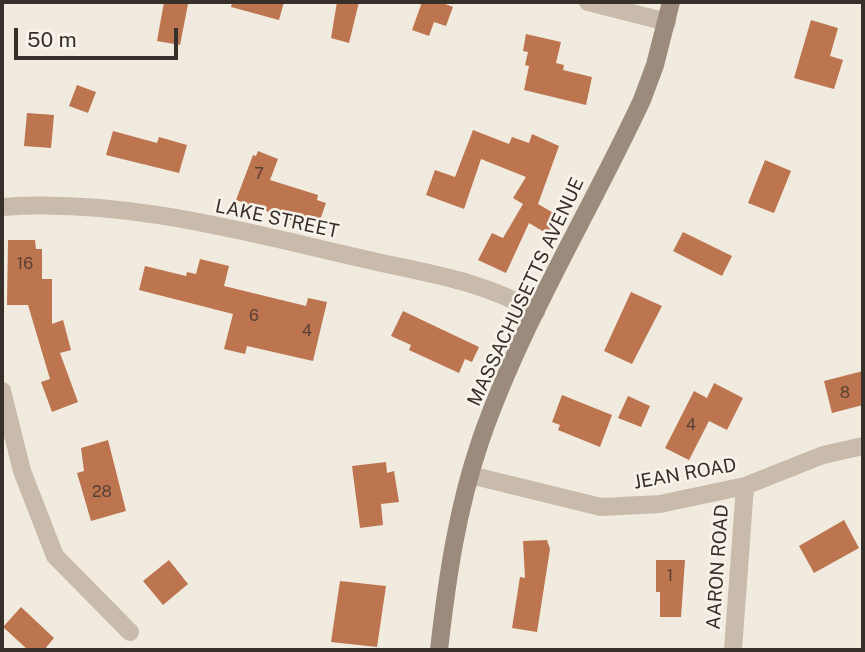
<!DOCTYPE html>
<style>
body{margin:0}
#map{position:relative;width:865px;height:652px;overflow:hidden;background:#f1eade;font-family:"Public Sans",sans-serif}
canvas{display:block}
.frame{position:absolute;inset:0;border:4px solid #372f2a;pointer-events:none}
.scale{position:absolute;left:14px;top:28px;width:164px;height:32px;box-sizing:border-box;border:4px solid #372f2a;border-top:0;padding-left:9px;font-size:21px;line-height:24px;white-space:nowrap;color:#372f2a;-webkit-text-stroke:5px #f9f4eb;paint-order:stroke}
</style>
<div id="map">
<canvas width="865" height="652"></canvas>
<div class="frame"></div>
<div class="scale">50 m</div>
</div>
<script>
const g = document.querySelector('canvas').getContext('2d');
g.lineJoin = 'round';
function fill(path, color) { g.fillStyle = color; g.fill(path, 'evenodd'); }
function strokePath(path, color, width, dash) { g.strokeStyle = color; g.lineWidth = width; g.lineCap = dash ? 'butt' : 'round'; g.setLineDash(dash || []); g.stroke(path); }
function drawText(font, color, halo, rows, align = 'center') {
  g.font = font + ' "Public Sans",sans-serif'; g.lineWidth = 5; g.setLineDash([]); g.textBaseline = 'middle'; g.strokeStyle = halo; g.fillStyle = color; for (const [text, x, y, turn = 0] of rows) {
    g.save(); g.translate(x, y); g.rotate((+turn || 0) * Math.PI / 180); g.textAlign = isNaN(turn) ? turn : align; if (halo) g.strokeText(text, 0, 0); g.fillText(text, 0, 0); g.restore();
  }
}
const building = new Path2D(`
 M164,2l24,2 -8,41 -23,-4z
 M232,2h52l-5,18 -48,-13z
 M337,2h22l-10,41 -18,-5z
 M422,2h18l13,5 -7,19 -12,-4 -5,14 -17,-6z
 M811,20l27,8 -8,28 13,4 -9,29 -40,-11z
 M526,34l35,8 -5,21 8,2 -1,5 29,7 -6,28 -62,-15 5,-24 -4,-1 3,-13 -5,-1z
 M77,85l19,7 -8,21 -19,-7z
 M27,113l27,2 -3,33 -27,-2z
 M473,130l36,14 3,-7 17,6 3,-9 27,12 -21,58 24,14 -11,18 -22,-13 -23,50 -28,-13 14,-27 11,5 20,-34 -10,-6 13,-21 -45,-18 -17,50 -38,-14 9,-25 20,7z
 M113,131l44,12 2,-6 28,8 -8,28 -73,-18z
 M258,151l20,8 -8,21 48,15 -1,5 9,3 -6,17 -7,-2 -3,9 -74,-27 17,-45 3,1z
 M765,160l26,11 -17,42 -26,-10z
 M683,232l49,24 -10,20 -49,-25z
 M8,240h27l1,9h6v30h10v45l11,-4 8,30 -11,3 18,49 -26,10 -11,-30 9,-3 -22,-74h-21z
 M200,259l29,7 -5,20 82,20 2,-8 19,4 -14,59 -66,-15 -2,8 -21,-5 9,-35 -94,-24 6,-24 41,10 1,-4 9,2z
 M631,292l31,14 -30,58 -28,-13z
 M403,311l76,36 -7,15 -7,-3 -6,14 -50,-23 2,-5 -20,-9z
 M863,371v34l-31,8 -8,-32z
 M714,383l29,15 -16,32 -18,-9 -20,39 -24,-12 29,-57 13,7z
 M562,395l50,20 -12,32 -42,-17 2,-5 -8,-3z
 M628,396l22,10 -9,21 -23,-9z
 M108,440l18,71 -35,10 -14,-48 7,-2 -3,-23z
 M386,462l1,11 7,-2 5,31 -18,2 2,21 -23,3 -8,-62z
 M844,520l15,28 -45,25 -15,-27z
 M547,540l3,9 -13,83 -25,-4 8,-51 5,1 -2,-37z
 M169,560l19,24 -25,21 -20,-24z
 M656,560h29l-4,57h-21v-25h-4z
 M340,581l46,5 -9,61 -46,-5z
 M21,607l33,31 -10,12h-16l-25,-23z`);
const minor = new Path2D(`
 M588,2l79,20
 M2,207c122,-9 244,25 362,52 60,14 118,21 172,53
 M2,391l20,80 33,85 75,76
 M470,475l131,32 59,-3 85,-18 78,-31 40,-9
 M733,650l12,-164`);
const secondary = new Path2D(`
 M439,650c8,-71 18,-140 41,-208 41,-119 109,-228 162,-342l13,-35 16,-63`);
const numberNames = [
 ["7",259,174],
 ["16",25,264],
 ["6",254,316],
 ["4",307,331],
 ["8",845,393],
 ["4",691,425],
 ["28",102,492],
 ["1",670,576]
];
const streetNames = [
 ["LAKE STREET",277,219,12],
 ["MASSACHUSETTS AVENUE",526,292,-65],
 ["JEAN ROAD",685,474,-10],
 ["AARON ROAD",718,567,-86]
];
fill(building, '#bd7550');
strokePath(minor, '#c8bbab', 18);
strokePath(secondary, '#9c8b7d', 18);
drawText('16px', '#584034', null, numberNames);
drawText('19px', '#372f2a', '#f9f4eb', streetNames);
</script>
